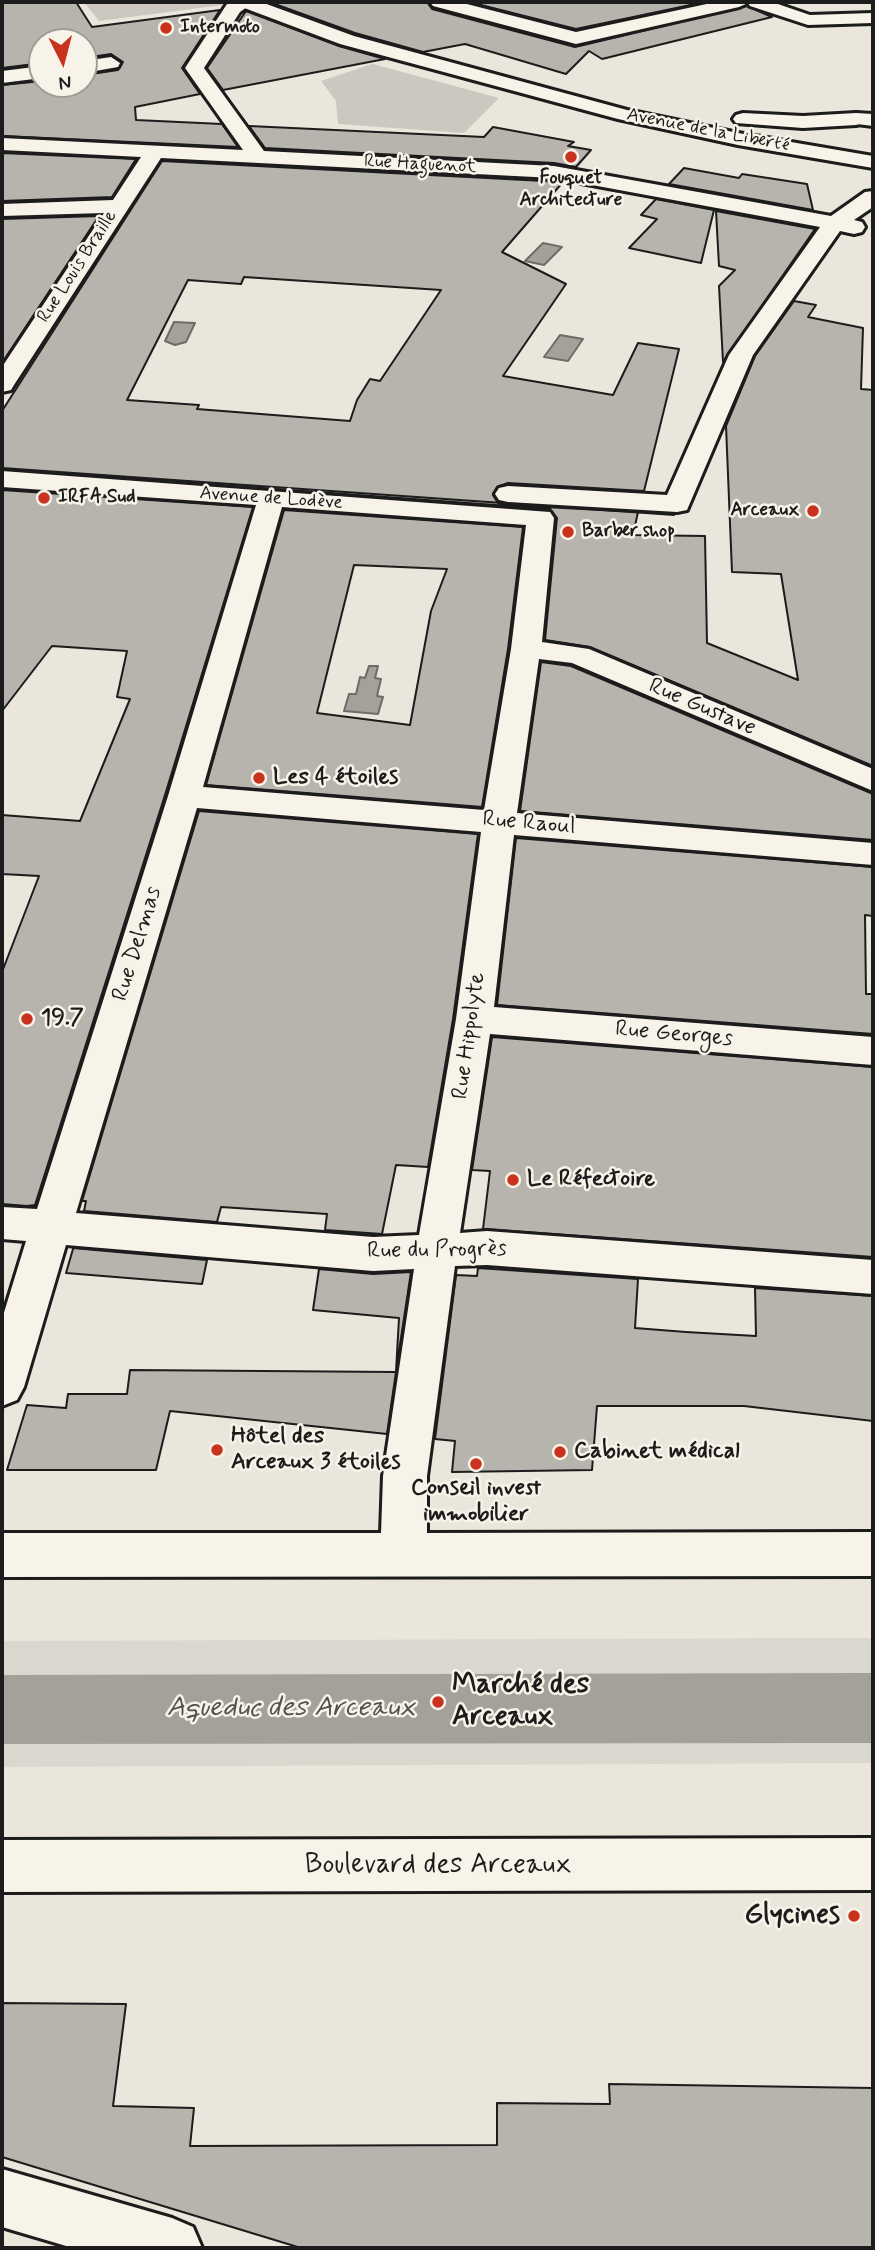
<!DOCTYPE html>
<meta charset="utf-8">
<style>
body{margin:0}
#map{position:relative;width:875px;height:2250px;overflow:hidden;background:#eae6dc;font-family:Mynerve,sans-serif}
canvas{display:block}
.frame{position:absolute;inset:0;border:4px solid #1c1c1c;pointer-events:none}
.north{position:absolute;left:28px;top:28px;width:70px;height:70px;box-sizing:border-box;background:#f7f3e8;border:2px solid #9f9d96;border-radius:50%;rotate:174deg;font-size:19px;font-weight:700;line-height:28px;text-align:center;color:#1c1c1c}
.north::after{content:'';display:block;margin:auto;width:24px;height:32px;background:#c8321e;clip-path:polygon(50% 0,100% 100%,50% 72%,0 100%)}
</style>
<div id="map">
<canvas width="875" height="2250"></canvas>
<div class="frame"></div>
<div class="north">N</div>
</div>
<script>
const g = document.querySelector('canvas').getContext('2d');
g.lineJoin = 'round';
function fill(path, color) { g.fillStyle = color; g.fill(path, 'evenodd'); }
function strokePath(path, color, width, dash) { g.strokeStyle = color; g.lineWidth = width; g.lineCap = dash ? 'butt' : 'round'; g.setLineDash(dash || []); g.stroke(path); }
function drawText(font, color, halo, rows, align = 'center') {
  g.font = font + ' Mynerve,sans-serif'; g.lineWidth = 5; g.setLineDash([]); g.textBaseline = 'middle'; g.strokeStyle = halo; g.fillStyle = color; for (const [text, x, y, turn = 0] of rows) {
    g.save(); g.translate(x, y); g.rotate((+turn || 0) * Math.PI / 180); g.textAlign = isNaN(turn) ? turn : align; if (halo) g.strokeText(text, 0, 0); g.fillText(text, 0, 0); g.restore();
  }
}
const built = new Path2D(`
 M873,1638v125l-871,4v-126z`);
const green = new Path2D(`
 M84,2h132l7,3 -124,16z
 M372,64h1l126,34 -35,35 -126,-9 -2,-23 -15,-20z`);
const water = new Path2D(`
 M543,243l19,4 -18,18 -19,-4z
 M174,322l21,1 -9,19 -11,3 -10,-4z
 M560,335l23,4 -15,22 -24,-4z
 M369,666h9l-3,12 6,1 -4,17 6,1 -5,17 -34,-3 5,-17h7l4,-17 5,1z`);
const canal = new Path2D(`
 M873,1673v70l-871,1v-69z`);
const building = new Path2D(`
 M2,2h74l16,25 128,-17 -38,58 18,26 -65,13 1,13 86,4 16,23 -236,-11v-51l40,-4v3h42v-9l34,-5 5,-8 -12,-8 -27,4v-16h-42v21l-40,5z
 M284,2h143l5,7 143,38 172,-41 25,11 -170,42 -13,-8 -23,23 -101,-30 -42,8 -68,-19 -83,-30z
 M469,2h236l-129,27z
 M246,11l93,35 46,13 -162,31 -16,-22z
 M249,126l235,11 9,-10 81,15 -6,4 23,4 -15,17 -22,-4 -289,-15z
 M2,153l134,6 -24,38 -110,4z
 M162,161l401,21 -61,70 64,32 -63,92 110,19 25,-52 41,6 -35,142 -136,-8 -11,4 -4,8 5,8 10,2 130,7 -5,23 72,1 2,107 91,37 -17,-106 -49,-2 -6,-146 29,-70 39,-55 22,4 -8,12 55,11 -2,61 12,1v376l-283,-119 -45,-7 12,-122 -7,-9 -548,-40v-58zM244,277l197,13 -61,91 -10,-2 -13,21 -7,21 -153,-12 2,-4 -72,-5 61,-120 53,4z
 M684,168l55,10 3,-4 65,10 6,26 -144,-26z
 M656,199l58,11 -13,53 -72,-15 28,-29 -16,-4z
 M716,211l99,18 -92,133 -4,-76 16,-16 -16,-4z
 M99,216l-97,147v-144z
 M2,490l251,17 -88,288 -130,410 -8,1 -25,-2v-232l37,-96 -37,-2v-59l78,6 50,-122 -13,-2 10,-46 -75,-5 -50,65z
 M284,510l239,17 -15,122 -26,158 -276,-22zM354,565l93,4 -16,42 -21,114 -93,-12z
 M541,662l30,4 302,128v46l-353,-29z
 M199,811l279,23 -25,185 -25,148 -32,-2 -14,69 -57,-4 2,-16 -106,-7 -4,15 -133,-11 2,-10h-4z
 M516,838l357,29v49l-8,-1 1,79h7v40l-376,-29z
 M492,1037l381,30v190l-390,-28 7,-58 -18,-1z
 M73,1249v-1l134,12 -5,24 -136,-11z
 M478,1268l160,11 -3,49 51,4 70,4 -1,-48 118,8v125l-129,-15h-147l-5,64 -140,2 3,-31 -20,-2 21,-164 21,1z
 M319,1269l54,5 38,-2 -15,99 3,-53 -86,-8z
 M130,1370l266,2 -9,62 -217,-23 -14,59h-149l20,-65 39,3 2,-14h59z
 M2,2003l124,1 -13,102 81,2 -4,38 307,-1v-42l113,1 -1,-20 264,4v160h-572l-299,-91z`);
const minor = new Path2D(`
 M232,2h22l-14,10 -36,56 60,83 290,15 277,50 34,-24 8,-1v16l-19,13 8,2 3,5 -3,5 -8,2 -14,-3 -87,124 -66,155 -10,2 -169,-10 -9,-2 -4,-6 4,-6 9,-2 159,9 62,-140 91,-128 -266,-49 -393,-20 -147,227 -3,5 -9,2v-25l102,-154 -102,3v-12l111,-4 28,-43 -139,-7v-12l241,12 -58,-82 42,-64z
 M430,2h29l117,30 140,-30h56l38,13 63,-2v10l-65,2 -58,-19 -2,-3 -9,4 -163,37 -143,-38z
 M111,57l9,6 -2,4 -34,6v-12z
 M42,66v12l-40,5v-12z
 M856,113l17,1v12l-24,-3 -3,-4 3,-4z
 M2,471l548,41 4,6 -12,124 47,7 284,120v22l-301,-128 -33,-4 -22,154 356,30v22l-359,-30 -20,172 379,30v28l-383,-31 -30,199 27,-2 386,29v34l-386,-29 -32,1 -28,210v57l446,-1v44l-871,1v-44h379l2,-57 31,-207 -41,2 -307,-26 -42,142 -7,13 -15,6v-87l24,-78 -24,-2v-32l35,2 131,-413 88,-291 -254,-18zM282,507l244,18 -15,124 -27,161 -281,-23zM197,808l284,24 -25,187 -37,216 -46,2 -297,-24z
 M2,2169l170,49 21,9 9,21h-129l-71,-21z`);
const tertiary = new Path2D(`
 M873,1838v52l-871,2v-52z`);
const primary = new Path2D(`
 M236,2h25l93,34 273,74 111,23 135,23v12l-135,-23 -120,-26 -278,-75 -101,-38z
 M743,113l60,3 53,-3 7,2 3,4 -3,4 -7,2 -53,3 -67,-5 -3,-4 3,-4z`);
const tram = new Path2D(`
 M2,468l672,47`);
const markers = [
 [166,28,7,"#c8321e"],
 [571,157,7,"#c8321e"],
 [44,498,7,"#c8321e"],
 [813,511,7,"#c8321e"],
 [568,532,7,"#c8321e"],
 [259,778,7,"#c8321e"],
 [27,1019,7,"#c8321e"],
 [513,1180,7,"#c8321e"],
 [217,1450,7,"#c8321e"],
 [560,1452,7,"#c8321e"],
 [476,1464,7,"#c8321e"],
 [438,1702,7,"#c8321e"],
 [854,1916,7,"#c8321e"]
];
const farPoinames = [
 ["Intermoto",180,28],
 ["Fouquet",571,179,"center"],
 ["Architecture",571,201,"center"],
 ["IRFA Sud",58,498],
 ["Arceaux",799,511,"right"],
 ["Barber shop",582,532]
];
const farStreetnames = [
 ["Avenue de la Liberté",708,131,11],
 ["Rue Haguenot",420,165,3],
 ["Rue Louis Braille",78,267,-57],
 ["Avenue de Lodève",271,499,4]
];
const streetNames = [
 ["Rue Gustave",702,708,23],
 ["Rue Raoul",529,824,5],
 ["Rue Delmas",138,944,-73],
 ["Rue Georges",674,1035,5],
 ["Rue Hippolyte",470,1036,-82],
 ["Rue du Progrès",437,1251,-1]
];
const poiNames = [
 ["Les 4 étoiles",273,778],
 ["19.7",41,1019],
 ["Le Réfectoire",527,1180],
 ["Hôtel des",231,1437],
 ["Arceaux 3 étoiles",231,1463],
 ["Cabinet médical",574,1452],
 ["Conseil invest",476,1489,"center"],
 ["immobilier",476,1515,"center"]
];
const nearPoinames = [
 ["Marché des",452,1686],
 ["Arceaux",452,1718],
 ["Glycines",840,1916,"right"]
];
const nearWaternames = [
 ["Aqueduc des Arceaux",291,1709]
];
const nearStreetnames = [
 ["Boulevard des Arceaux",438,1866]
];
fill(built, '#dad7ce');
fill(green, '#ccc8c0');
fill(water, '#a3a19a');
strokePath(water, '#6d6c68', 2);
fill(canal, '#a3a19a');
fill(building, '#b6b4ac');
strokePath(building, '#1c1c1c', 2);
strokePath(minor, '#1c1c1c', 6);
strokePath(tertiary, '#1c1c1c', 6);
strokePath(primary, '#1c1c1c', 6);
fill(minor, '#f7f3e8');
fill(tertiary, '#f7f3e8');
fill(primary, '#f7f3e8');
strokePath(tram, '#1c1c1c', 2);
for (const [x, y, r, color] of markers) { const dot = new Path2D(); dot.arc(x, y, r, 0, 2 * Math.PI); g.fillStyle = color; g.fill(dot); strokePath(dot, '#f7f3e8', 2.5); }
drawText('bold 19px', '#1c1c1c', '#f7f3e8', farPoinames, 'left');
drawText('19px', '#1c1c1c', '#f7f3e8', farStreetnames);
drawText('23px', '#1c1c1c', '#f7f3e8', streetNames);
drawText('bold 23px', '#1c1c1c', '#f7f3e8', poiNames, 'left');
drawText('bold 28px', '#1c1c1c', '#f7f3e8', nearPoinames, 'left');
drawText('italic 28px', '#52514e', '#f7f3e8', nearWaternames);
drawText('28px', '#1c1c1c', '#f7f3e8', nearStreetnames);
</script>
